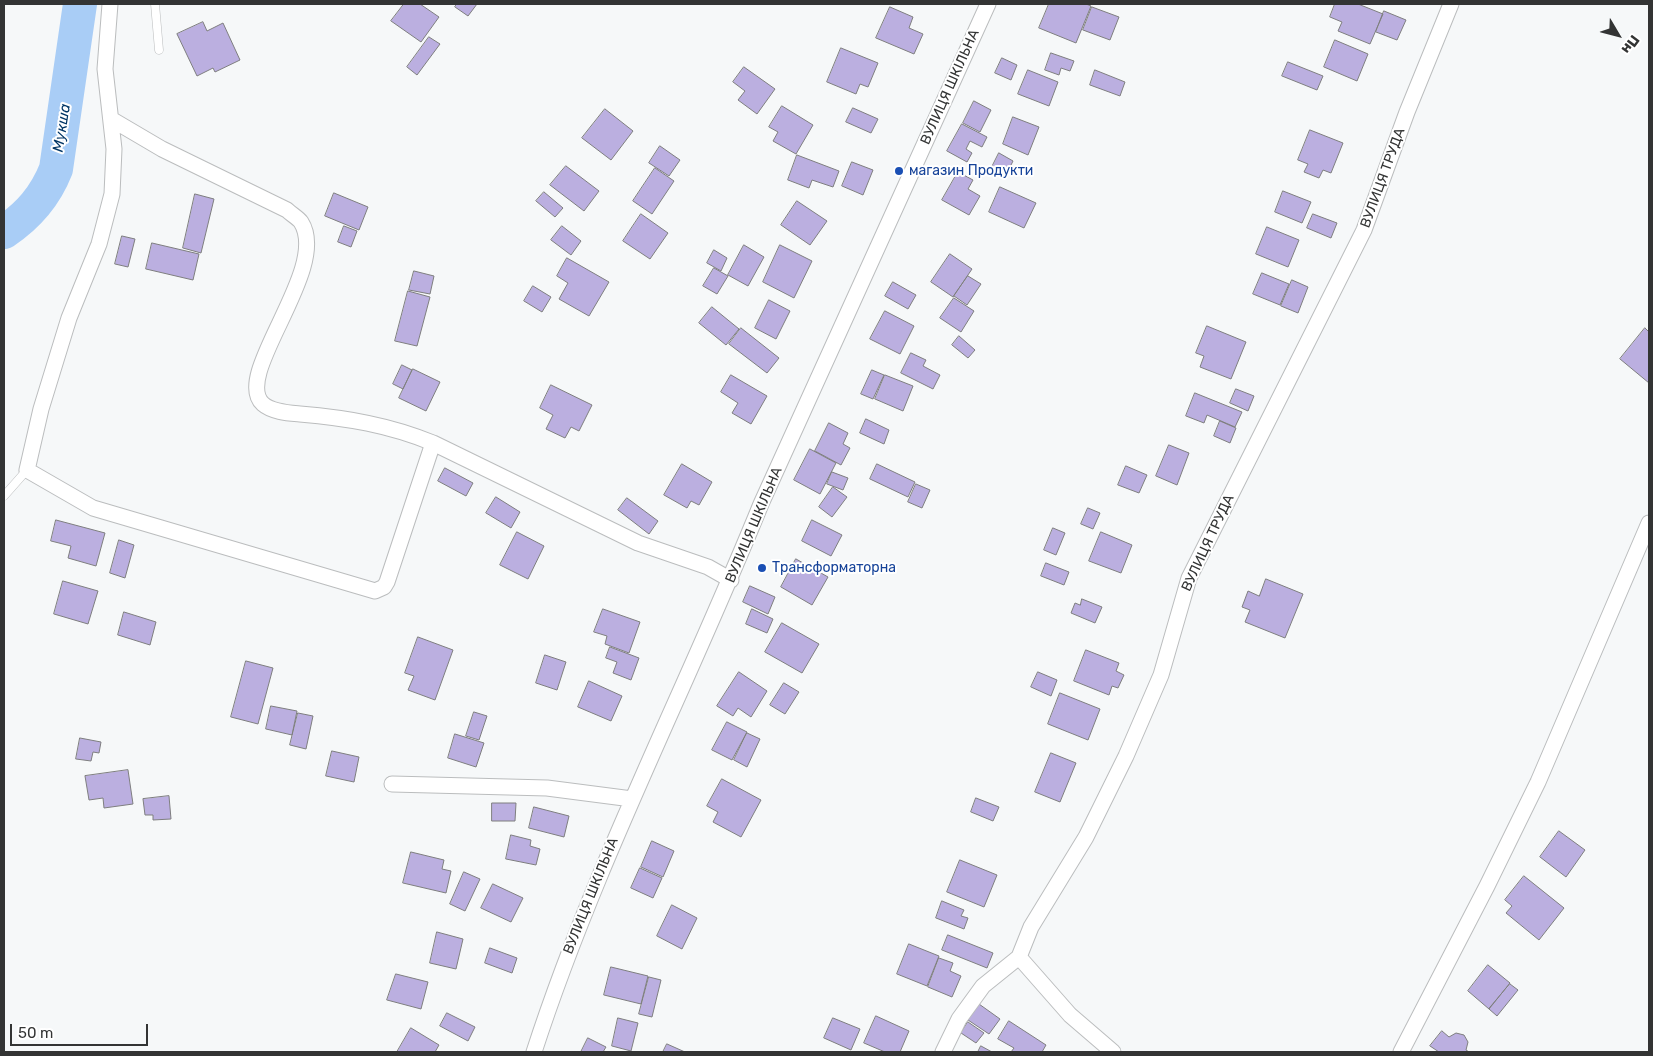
<!DOCTYPE html>
<meta charset="utf-8">
<style>
body{margin:0}
#map{position:relative;width:1653px;height:1056px;overflow:hidden;background:#f6f8f9;font-family:Rubik,sans-serif}
canvas{display:block}
.frame{position:absolute;inset:0;border:5px solid #333434;pointer-events:none}
.north{position:absolute;left:1593px;top:10px;width:50px;height:50px;-webkit-text-stroke:4px #fff;paint-order:stroke;rotate:127deg;font-size:14px;font-weight:700;line-height:20px;text-align:center;color:#333434}
.north::after{content:'';display:block;margin:auto;width:18px;height:22px;background:#333434;clip-path:polygon(50% 0,100% 100%,50% 72%,0 100%)}
.scale{position:absolute;left:10px;top:1024px;width:138px;height:22px;box-sizing:border-box;border:2px solid #333434;border-top:0;padding-left:6px;font-size:15px;line-height:18px;white-space:nowrap;color:#333434;-webkit-text-stroke:4px #fff;paint-order:stroke}
</style>
<div id="map">
<canvas width="1653" height="1056"></canvas>
<div class="frame"></div>
<div class="north">Пн</div>
<div class="scale">50 m</div>
</div>
<script>
const g = document.querySelector('canvas').getContext('2d');
g.lineJoin = 'round';
function strokePath(path, color, width, dash) { g.strokeStyle = color; g.lineWidth = width; g.lineCap = dash ? 'butt' : 'round'; g.setLineDash(dash || []); g.stroke(path); }
function fill(path, color) { g.fillStyle = color; g.fill(path, 'evenodd'); }
function drawText(font, color, halo, rows, align = 'center') {
  g.font = font + ' Rubik,sans-serif'; g.lineWidth = 4; g.setLineDash([]); g.textBaseline = 'middle'; g.strokeStyle = halo; g.fillStyle = color; for (const [text, x, y, turn = 0] of rows) {
    g.save(); g.translate(x, y); g.rotate((+turn || 0) * Math.PI / 180); g.textAlign = isNaN(turn) ? turn : align; if (halo) g.strokeText(text, 0, 0); g.fillText(text, 0, 0); g.restore();
  }
}
const river = new Path2D(`
 M4,232c24,-16 41,-35 52,-63l24,-165`);
const building = new Path2D(`
 M404,4h16l19,13 -18,25 -30,-21z
 M457,4h20l-9,12 -13,-9z
 M1049,4h37l5,2 -15,37 -37,-15z
 M1335,4h23l25,10 -13,30 -32,-13 4,-9 -12,-5z
 M890,7l23,10 -4,11 14,6 -9,20 -38,-16z
 M1092,7l27,10 -9,23 -27,-10z
 M1384,11l22,9 -9,20 -21,-8z
 M203,22l4,9 16,-8 17,37 -25,12 -2,-4 -16,8 -20,-42z
 M429,37l11,7 -23,31 -10,-8z
 M1335,40l33,14 -11,27 -33,-14z
 M841,48l37,15 -10,24 -8,-3 -4,10 -29,-12z
 M1051,53l23,8 -4,10 -9,-3 -2,7 -14,-5z
 M1002,58l15,7 -6,15 -16,-7z
 M1288,62l35,14 -6,14 -35,-14z
 M744,67l31,22 -18,25 -19,-14 7,-9 -12,-9z
 M1028,70l30,12 -9,24 -31,-12z
 M1095,70l30,12 -5,14 -30,-11z
 M974,101l17,9 -11,22 -17,-9z
 M782,106l31,19 -17,29 -23,-13 5,-9 -9,-5z
 M853,108l25,11 -7,14 -25,-11z
 M605,109l28,22 -22,29 -29,-22z
 M1013,117l26,10 -11,28 -25,-11z
 M962,124l25,13 -5,10 -12,-6 -4,8 6,4 -5,9 -20,-11z
 M1310,130l33,13 -12,30 -8,-3 -4,8 -15,-6 4,-8 -10,-4z
 M660,146l20,14 -11,16 -20,-13z
 M999,153l14,8 -7,14 -14,-8z
 M797,155l42,16 -6,16 -21,-7 -3,8 -21,-8z
 M852,162l21,8 -10,25 -21,-9z
 M566,166l33,25 -15,20 -34,-26z
 M655,168l19,13 -22,33 -19,-13z
 M958,172l15,8 -5,9 12,7 -11,19 -27,-15z
 M1000,187l36,16 -12,25 -35,-16z
 M1283,191l28,11 -9,21 -27,-11z
 M544,192l19,16 -8,9 -19,-16z
 M334,193l34,14 -9,23 -34,-14z
 M195,194l19,5 -13,54 -18,-5z
 M797,201l30,20 -17,24 -29,-20z
 M641,214l27,19 -18,26 -27,-18z
 M1313,214l24,9 -6,15 -24,-10z
 M344,226l13,5 -6,16 -13,-5z
 M562,226l19,15 -10,14 -20,-15z
 M1267,227l32,13 -11,27 -32,-13z
 M122,236l13,3 -7,28 -13,-3z
 M152,243l47,11 -6,26 -47,-11z
 M744,245l20,12 -16,29 -20,-11z
 M780,245l32,16 -18,37 -31,-16z
 M714,250l13,8 -6,13 -14,-8z
 M950,254l22,15 -19,28 -22,-15z
 M567,258l42,24 -20,34 -30,-17 9,-16 -11,-7z
 M714,268l14,8 -11,18 -14,-8z
 M414,271l20,5 -4,18 -21,-4z
 M1262,273l27,11 -9,21 -27,-11z
 M968,276l13,8 -14,21 -13,-9z
 M1292,280l16,7 -10,26 -17,-7z
 M893,282l23,13 -8,14 -23,-13z
 M533,286l18,11 -9,15 -18,-11z
 M408,291l22,6 -13,49 -22,-5z
 M954,298l20,13 -13,21 -21,-14z
 M769,300l21,11 -14,28 -21,-11z
 M712,307l27,22 -13,16 -27,-22z
 M885,311l29,15 -14,28 -30,-15z
 M1207,326l39,16 -15,37 -31,-12 4,-11 -8,-3z
 M741,328l38,30 -12,15 -38,-29z
 M1645,328l4,4v51l-29,-24z
 M959,336l16,14 -7,8 -16,-13z
 M911,353l15,7 -3,6 17,9 -7,14 -32,-16z
 M402,365l10,5 -9,19 -10,-5z
 M413,369l27,13 -14,29 -27,-13z
 M872,370l12,5 -11,24 -12,-5z
 M731,375l36,21 -16,28 -19,-11 6,-10 -17,-11z
 M885,375l28,11 -10,25 -28,-12z
 M551,385l41,20 -13,26 -8,-4 -6,11 -19,-9 7,-14 -13,-7z
 M1236,389l18,7 -6,15 -18,-8z
 M1195,393l47,19 -7,15 -28,-12 -3,8 -18,-7z
 M866,419l23,11 -5,14 -24,-11z
 M1220,421l16,7 -6,15 -16,-7z
 M829,423l19,10 -5,11 7,4 -9,17 -26,-14z
 M1169,445l20,8 -12,32 -21,-9z
 M810,449l26,14 -16,31 -26,-14z
 M682,464l30,18 -13,23 -8,-4 -4,7 -23,-13z
 M877,464l38,18 -7,15 -38,-18z
 M1126,466l21,9 -8,18 -21,-8z
 M445,468l28,15 -7,13 -28,-15z
 M832,472l16,6 -5,12 -16,-6z
 M916,484l14,6 -8,18 -14,-6z
 M833,487l14,10 -15,20 -13,-10z
 M496,497l24,15 -9,16 -25,-15z
 M627,498l31,23 -9,13 -31,-24z
 M1088,508l12,5 -7,16 -12,-5z
 M56,520l49,13 -9,33 -28,-8 3,-12 -20,-5z
 M812,520l30,15 -11,21 -29,-15z
 M1053,528l12,5 -9,22 -12,-5z
 M517,532l27,14 -16,33 -28,-14z
 M1101,532l31,13 -11,28 -32,-12z
 M119,540l15,5 -9,33 -15,-5z
 M796,559l32,18 -16,28 -31,-18z
 M1046,563l23,9 -5,13 -23,-9z
 M1266,579l37,15 -18,44 -40,-16 5,-12 -8,-3 6,-16 11,5z
 M63,581l35,10 -10,33 -34,-10z
 M750,586l25,11 -7,17 -25,-12z
 M1082,599l20,8 -7,16 -24,-10 4,-10 5,2z
 M603,609l37,13 -11,31 -24,-9 2,-8 -13,-4z
 M752,609l21,10 -6,14 -21,-9z
 M124,612l32,10 -6,23 -32,-10z
 M782,623l37,21 -17,29 -37,-21z
 M418,637l35,13 -18,50 -27,-10 6,-14 -9,-3z
 M610,647l29,11 -8,22 -18,-7 4,-11 -11,-4z
 M1086,650l33,13 -3,8 8,4 -6,13 -6,-2 -3,9 -35,-14z
 M545,655l21,7 -9,28 -21,-7z
 M246,661l27,7 -15,56 -27,-7z
 M739,672l28,19 -16,26 -13,-9 -5,8 -16,-10z
 M1038,672l19,8 -6,16 -20,-9z
 M589,681l33,15 -11,25 -33,-14z
 M784,683l15,9 -14,22 -15,-9z
 M1060,693l40,16 -12,31 -40,-16z
 M271,706l26,5 -5,24 -26,-6z
 M474,712l13,4 -8,24 -13,-4z
 M298,713l15,3 -7,33 -16,-4z
 M727,722l20,10 -15,28 -20,-10z
 M747,733l13,6 -13,28 -13,-7z
 M455,734l29,9 -8,24 -28,-9z
 M80,738l21,4 -2,11 -6,-1 -2,9 -15,-2z
 M332,751l27,6 -5,25 -28,-6z
 M1051,753l25,10 -16,39 -25,-10z
 M128,770l5,34 -29,4 -1,-10 -14,2 -4,-24z
 M722,779l39,21 -20,37 -28,-15 5,-10 -11,-6z
 M169,796l2,23 -18,1v-5h-8l-2,-16z
 M976,798l23,9 -6,14 -22,-9z
 M492,803h24l-1,18h-23z
 M534,807l35,9 -5,21 -35,-9z
 M1559,831l26,19 -19,27 -26,-20z
 M511,835l20,5 -1,6 10,3 -4,16 -30,-6z
 M652,841l22,10 -11,26 -22,-10z
 M411,852l33,8 -2,9 9,2 -5,22 -43,-10z
 M960,860l37,15 -13,32 -37,-15z
 M640,868l22,10 -9,20 -22,-10z
 M464,872l16,7 -15,32 -15,-7z
 M1524,876l40,32 -25,32 -33,-27 6,-7 -7,-6z
 M493,884l30,14 -12,24 -30,-14z
 M942,901l22,9 -3,6 7,2 -4,11 -28,-11z
 M672,905l25,13 -15,31 -25,-13z
 M437,932l26,7 -7,30 -26,-6z
 M948,935l45,18 -6,15 -45,-18z
 M909,944l30,12 -12,30 -30,-12z
 M490,948l27,10 -5,15 -27,-10z
 M939,958l14,5 -3,8 11,5 -9,21 -24,-10z
 M1488,965l22,18 -21,26 -21,-18z
 M611,967l37,9 -7,28 -37,-9z
 M396,974l32,8 -7,27 -34,-9z
 M649,977l12,3 -9,37 -13,-3z
 M1510,984l8,6 -21,26 -8,-7z
 M979,1004l21,15 -11,15 -21,-14z
 M447,1013l28,14 -7,14 -28,-15z
 M876,1016l33,15 -9,21h-15l-21,-9z
 M618,1018l20,5 -7,28 -19,-5z
 M833,1018l27,11 -9,21 -27,-12z
 M1009,1021l37,24 -4,7h-31l3,-4 -16,-9z
 M968,1022l16,11 -8,10 -15,-10z
 M411,1028l28,17 -4,7h-38z
 M1442,1031l7,6 7,-4 8,2 4,7 -2,8 3,2h-30l-9,-6z
 M588,1038l18,9 -3,5h-22z
 M667,1044l18,8h-22z
 M981,1046l11,6h-14z`);
const service = new Path2D(`
 M155,4l4,46
 M4,496l23,-26`);
const minor = new Path2D(`
 M110,4l-5,65 9,80 -2,45 -13,50 -30,74 -28,91 -14,61 66,38 282,83 9,-4 3,-5 46,-139 205,100 70,24 23,13
 M111,119l51,30 125,61c4,4 11,8 14,12 30,47 -70,153 -38,182 9,8 26,9 37,10 47,4 89,11 133,29
 M392,784l155,4 85,11
 M1019,957l12,-30 55,-90 40,-81 35,-81 28,-97 175,-348 43,-118 44,-108
 M1019,957l51,58 43,37
 M534,1052c61,-188 153,-365 227,-548l227,-500
 M943,1052l16,-33 24,-33 36,-29
 M1401,1052l86,-166 51,-104 111,-259`);
const markers = [
 [899,171,5,"#1a4fb4"],
 [762,568,5,"#1a4fb4"]
];
const streetNames = [
 ["ВУЛИЦЯ ШКІЛЬНА",950,87,-66],
 ["ВУЛИЦЯ ТРУДА",1383,178,-70],
 ["ВУЛИЦЯ ШКІЛЬНА",754,525,-67],
 ["ВУЛИЦЯ ТРУДА",1208,543,-65],
 ["ВУЛИЦЯ ШКІЛЬНА",591,896,-68]
];
const transitNames = [
 ["магазин Продукти",909,171],
 ["Трансформаторна",772,568]
];
const waterNames = [
 ["Мукша",62,128,-81]
];
strokePath(river, '#a9cdf6', 34);
fill(building, '#bbafe0');
strokePath(building, '#7e7e7f', 1);
strokePath(service, '#bbbdbe', 9);
strokePath(minor, '#bbbdbe', 17);
strokePath(service, '#fff', 8);
strokePath(minor, '#fff', 15);
for (const [x, y, r, color] of markers) { const dot = new Path2D(); dot.arc(x, y, r, 0, 2 * Math.PI); g.fillStyle = color; g.fill(dot); strokePath(dot, '#fff', 2); }
drawText('14px', '#333434', '#fff', streetNames);
drawText('14px', '#164399', '#fff', transitNames, 'left');
drawText('italic 15px', '#003565', '#fff', waterNames);
</script>
